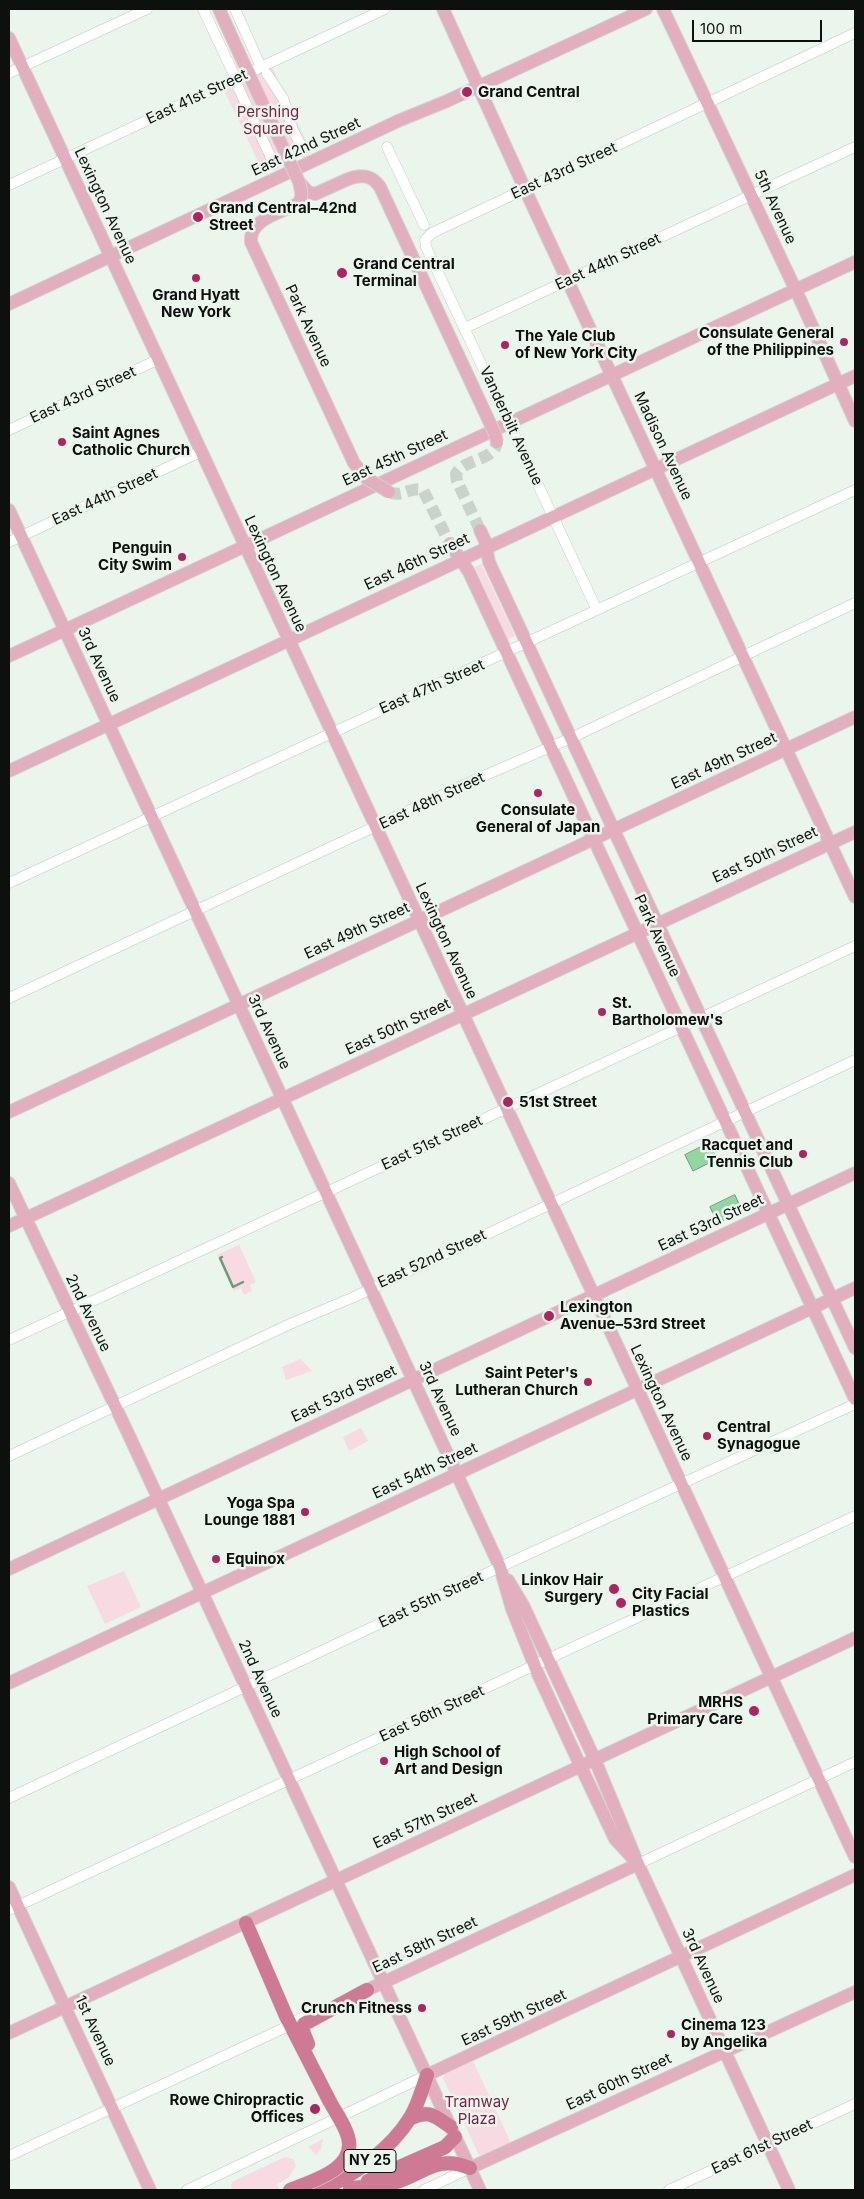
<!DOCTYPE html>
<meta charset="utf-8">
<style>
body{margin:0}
#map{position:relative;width:864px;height:2199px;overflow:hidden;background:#eaf5ec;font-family:Inter,sans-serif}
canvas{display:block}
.frame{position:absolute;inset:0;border:10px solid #0d100d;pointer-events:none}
.scale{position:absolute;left:692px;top:20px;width:130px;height:22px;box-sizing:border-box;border:2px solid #0d100d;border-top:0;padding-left:6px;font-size:15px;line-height:18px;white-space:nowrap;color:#0d100d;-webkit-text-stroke:4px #eaf5ec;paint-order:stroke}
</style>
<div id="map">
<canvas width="864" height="2199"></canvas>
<div class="frame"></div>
<div class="scale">100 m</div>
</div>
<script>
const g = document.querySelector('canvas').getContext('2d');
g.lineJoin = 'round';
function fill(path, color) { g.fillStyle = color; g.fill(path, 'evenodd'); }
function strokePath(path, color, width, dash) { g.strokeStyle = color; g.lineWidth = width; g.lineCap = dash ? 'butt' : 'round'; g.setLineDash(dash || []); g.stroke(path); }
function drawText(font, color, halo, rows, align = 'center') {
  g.font = font + ' Inter,sans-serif'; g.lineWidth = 5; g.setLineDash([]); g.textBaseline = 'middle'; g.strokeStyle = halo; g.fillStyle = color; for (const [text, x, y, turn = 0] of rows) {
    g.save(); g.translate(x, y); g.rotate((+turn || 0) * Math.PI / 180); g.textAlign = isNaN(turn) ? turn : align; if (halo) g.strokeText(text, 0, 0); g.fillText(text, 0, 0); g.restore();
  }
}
const green = new Path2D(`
 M272,67l39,85 -47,22 -40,-84z
 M481,564l34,72 -7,3 -33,-72z
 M801,832l4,8 -51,24 -3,-8z
 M239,1245l17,37 -6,3 2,6 -8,4 -3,-7 -7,3 -17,-36z
 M301,1359l11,12 -26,9 -4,-13z
 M361,1428l7,13 -19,10 -6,-14z
 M124,1571l17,36 -36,17 -18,-38z
 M473,2061l38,82 -29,13 -3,-1 -36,-77 2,-4z
 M323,2139l-2,10 -5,6 -8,-8z
 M285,2157l8,2 3,7 -8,12 -11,6 2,5 -46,1 -2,-4 1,-4z`);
const water = new Path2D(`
 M709,1143l8,16 -24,12 -8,-16z
 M735,1195l7,16 -24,12 -8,-16z`);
const stream = new Path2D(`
 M222,1257l-2,1 13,29 10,-5`);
const majorTunnel = new Path2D(`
 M389,492c13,6 22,-6 34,-2l27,54
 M480,530l-23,-49 -1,-7c8,-16 38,-12 41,-32`);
const minor = new Path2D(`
 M203,9l33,70
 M235,9l26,58
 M9,73l138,-64
 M267,74l16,24 10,32 11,21
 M238,87l36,77
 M387,147l37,78
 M9,185l376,-176
 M465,328l390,-181
 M9,430l148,-70
 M9,542l191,-90
 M597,610l-171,-363 -1,-7 7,-7 423,-200
 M9,883l846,-393
 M9,998l461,-216 101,-44 284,-135
 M9,1340l846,-394
 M9,1456l281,-132 64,-27 501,-237
 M9,1798l491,-231 355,-163
 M638,1864l217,-102
 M9,1910l846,-394
 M9,2156l273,-127 29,-16
 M187,2190l240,-115
 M424,2190l46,-22
 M669,2190l186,-86`);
const major = new Path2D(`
 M219,9l20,44
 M443,9l86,189 326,699
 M663,9l136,288 56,124
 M9,38l846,1819
 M299,182l9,10 7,2 31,-14
 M251,242l103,221
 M9,304l389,-183 49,-20 199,-92
 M9,510l491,1057 12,42 26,65 43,93 34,72 23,25
 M480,530l5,11 4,21 366,786
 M450,544l19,28 386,827
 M9,656l846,-394
 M9,771l846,-395
 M9,1112l846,-395
 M9,1183l117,246 354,761
 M9,1226l846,-394
 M9,1569l846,-396
 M508,1580l15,25 72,155 43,104 151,326
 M9,1683l846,-395
 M9,1887l141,303
 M367,1990l271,-126
 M9,2033l846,-395
 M427,2075l428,-200
 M470,2168l385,-176`);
const highway = new Path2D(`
 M246,1923l40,93 44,86
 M308,2044l-6,-15 2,-5 63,-34
 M409,2119c21,-10 25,-3 42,8
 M368,2181l77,-34 10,-10
 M350,2188c14,-1 29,-2 43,-5 32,-9 42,-29 77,-15
 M321,2190c33,-15 69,-40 89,-72 8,-13 12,-28 17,-43`);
const majorBridge = new Path2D(`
 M239,53l60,129c2,9 5,16 -2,22 -16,9 -48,15 -46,38
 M346,180c14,-6 25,-6 34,7l115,247 2,8
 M354,463l12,15 23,14`);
const highwayBridge = new Path2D(`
 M290,2190c22,-9 67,-21 58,-53 -3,-12 -12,-24 -18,-35`);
const markers = [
 [467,92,6,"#af2361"],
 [198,217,6,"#af2361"],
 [342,273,6,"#af2361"],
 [196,278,5,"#af2361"],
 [844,342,5,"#af2361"],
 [505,345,5,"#af2361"],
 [62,442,5,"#af2361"],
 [182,557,5,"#af2361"],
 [538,793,5,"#af2361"],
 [602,1012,5,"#af2361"],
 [508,1102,6,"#af2361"],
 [803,1154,5,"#af2361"],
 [549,1316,6,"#af2361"],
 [588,1382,5,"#af2361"],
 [707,1436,5,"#af2361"],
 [305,1512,5,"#af2361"],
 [216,1559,5,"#af2361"],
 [614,1589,6,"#af2361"],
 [621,1603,6,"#af2361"],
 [754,1711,6,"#af2361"],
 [384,1761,5,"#af2361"],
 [422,2008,5,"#af2361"],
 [671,2034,5,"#af2361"],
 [315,2109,6,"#af2361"]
];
const shields = [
 [370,2161,52]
];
const shieldNames = [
 ["NY 25",370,2161]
];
const poiNames = [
 ["Grand Central",478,92],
 ["Grand Central–42nd",209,208],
 ["Street",209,225],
 ["Grand Central",353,264],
 ["Terminal",353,281],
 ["Grand Hyatt",196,295,"center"],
 ["New York",196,312,"center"],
 ["Consulate General",834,333,"right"],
 ["of the Philippines",834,350,"right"],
 ["The Yale Club",515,336],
 ["of New York City",515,353],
 ["Saint Agnes",72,433],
 ["Catholic Church",72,450],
 ["Penguin",172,548,"right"],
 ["City Swim",172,565,"right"],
 ["Consulate",538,810,"center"],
 ["General of Japan",538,827,"center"],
 ["St.",612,1003],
 ["Bartholomew's",612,1020],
 ["51st Street",519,1102],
 ["Racquet and",793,1145,"right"],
 ["Tennis Club",793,1162,"right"],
 ["Lexington",560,1307],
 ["Avenue–53rd Street",560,1324],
 ["Saint Peter's",578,1373,"right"],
 ["Lutheran Church",578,1390,"right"],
 ["Central",717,1427],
 ["Synagogue",717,1444],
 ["Yoga Spa",295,1503,"right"],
 ["Lounge 1881",295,1520,"right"],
 ["Equinox",226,1559],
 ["Linkov Hair",603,1580,"right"],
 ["Surgery",603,1597,"right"],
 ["City Facial",632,1594],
 ["Plastics",632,1611],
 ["MRHS",743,1702,"right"],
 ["Primary Care",743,1719,"right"],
 ["High School of",394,1752],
 ["Art and Design",394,1769],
 ["Crunch Fitness",412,2008,"right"],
 ["Cinema 123",681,2025],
 ["by Angelika",681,2042],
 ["Rowe Chiropractic",304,2100,"right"],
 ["Offices",304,2117,"right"]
];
const streetNames = [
 ["East 41st Street",197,97,-25],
 ["East 42nd Street",306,147,-25],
 ["East 43rd Street",564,171,-25],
 ["Lexington Avenue",105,206,65],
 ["5th Avenue",775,207,65],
 ["East 44th Street",608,262,-25],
 ["Park Avenue",308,326,65],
 ["East 43rd Street",83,395,-25],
 ["Vanderbilt Avenue",511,426,65],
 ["Madison Avenue",663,446,65],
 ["East 45th Street",395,458,-25],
 ["East 44th Street",105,497,-25],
 ["East 46th Street",417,562,-25],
 ["Lexington Avenue",275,574,65],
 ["3rd Avenue",99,665,65],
 ["East 47th Street",432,687,-24],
 ["East 49th Street",724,761,-25],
 ["East 48th Street",432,801,-25],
 ["East 50th Street",765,855,-25],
 ["East 49th Street",357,931,-25],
 ["Park Avenue",657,936,65],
 ["Lexington Avenue",446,941,65],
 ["East 50th Street",398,1027,-25],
 ["3rd Avenue",269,1032,65],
 ["East 51st Street",432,1143,-25],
 ["East 53rd Street",711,1223,-25],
 ["East 52nd Street",432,1259,-25],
 ["2nd Avenue",88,1313,64],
 ["East 53rd Street",344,1394,-25],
 ["3rd Avenue",440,1399,65],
 ["Lexington Avenue",661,1403,65],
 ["East 54th Street",425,1471,-25],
 ["East 55th Street",431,1600,-25],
 ["2nd Avenue",260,1679,65],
 ["East 56th Street",432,1714,-25],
 ["East 57th Street",425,1821,-25],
 ["East 58th Street",425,1945,-25],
 ["3rd Avenue",703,1966,65],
 ["East 59th Street",514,2018,-25],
 ["1st Avenue",95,2031,65],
 ["East 60th Street",619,2082,-25],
 ["East 61st Street",762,2147,-25]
];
const parkNames = [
 ["Pershing",268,112],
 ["Square",268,129],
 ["Tramway",477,2102],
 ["Plaza",477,2119]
];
fill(green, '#f7dae2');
fill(water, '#93d6a1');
strokePath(water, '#6b9b75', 1);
strokePath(stream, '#6b9b75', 2.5);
strokePath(majorTunnel, '#c9d3cb', 12, [12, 6]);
strokePath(minor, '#bdc8bf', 11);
strokePath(major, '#d3d4d3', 14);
strokePath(highway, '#d3d4d3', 15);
strokePath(minor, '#fff', 10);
strokePath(major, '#e2afbf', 12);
strokePath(highway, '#ce7a95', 14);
strokePath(majorBridge, '#d3d4d3', 14, []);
strokePath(highwayBridge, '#d3d4d3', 15, []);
strokePath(majorBridge, '#e2afbf', 12);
strokePath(highwayBridge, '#ce7a95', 14);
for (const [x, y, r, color] of markers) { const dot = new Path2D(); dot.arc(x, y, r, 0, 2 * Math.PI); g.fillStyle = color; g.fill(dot); strokePath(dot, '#eaf5ec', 2); }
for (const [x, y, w] of shields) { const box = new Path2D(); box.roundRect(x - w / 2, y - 11.5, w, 23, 4); g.fillStyle = '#eaf5ec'; g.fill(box); strokePath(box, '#0d100d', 1); }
drawText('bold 14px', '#0d100d', null, shieldNames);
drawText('bold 15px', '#0d100d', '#eaf5ec', poiNames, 'left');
drawText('15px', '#0d100d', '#eaf5ec', streetNames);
drawText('15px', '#7c1f46', '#eaf5ec', parkNames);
</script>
